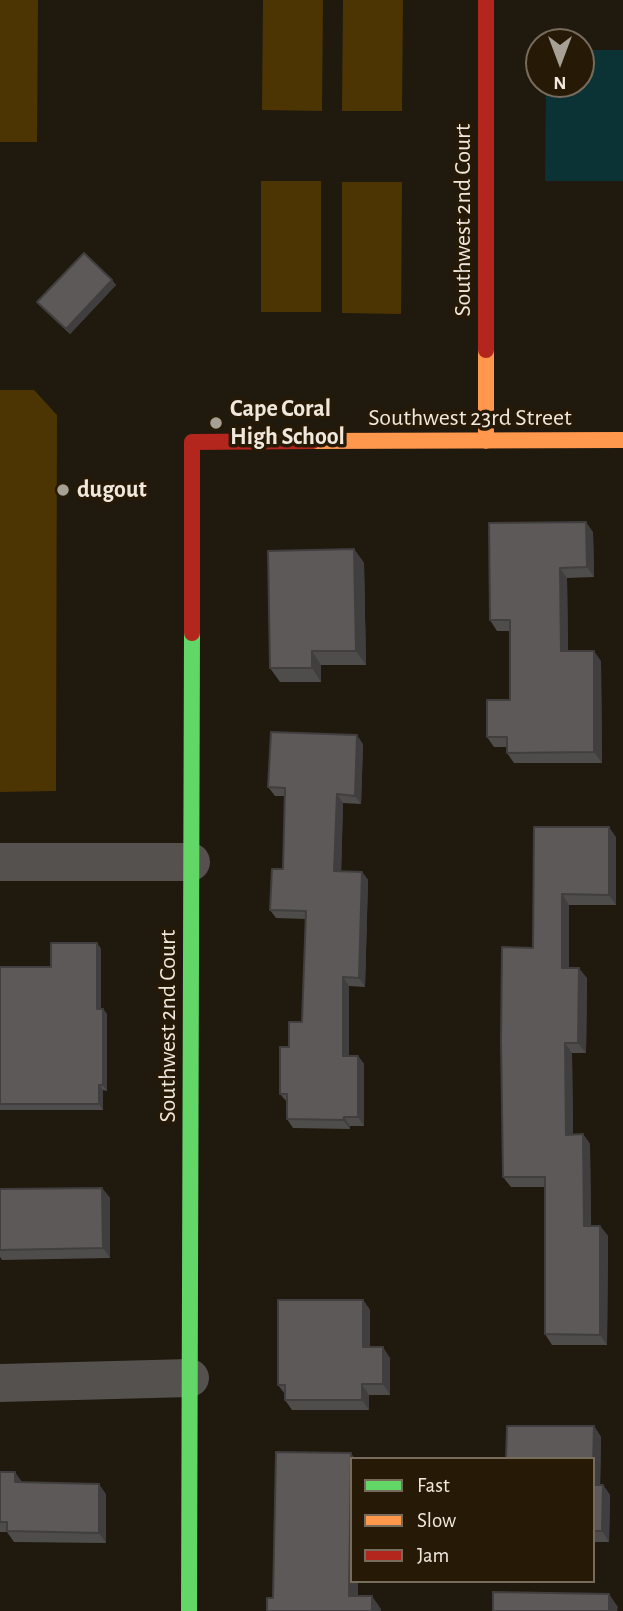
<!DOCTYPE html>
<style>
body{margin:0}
#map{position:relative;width:623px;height:1611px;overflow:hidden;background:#1f190e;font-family:"Alegreya Sans",sans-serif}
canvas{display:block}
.legend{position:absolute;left:350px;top:1457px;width:245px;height:126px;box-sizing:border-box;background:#261a07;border:2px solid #776c5c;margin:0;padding:9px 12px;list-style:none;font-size:21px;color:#f0e8dc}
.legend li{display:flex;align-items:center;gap:14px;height:35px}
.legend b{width:35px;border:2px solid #776c5c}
.north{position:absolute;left:525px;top:28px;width:70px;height:70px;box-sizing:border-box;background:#261a07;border:2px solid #776c5c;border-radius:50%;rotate:180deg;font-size:19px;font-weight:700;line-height:28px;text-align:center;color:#f0e8dc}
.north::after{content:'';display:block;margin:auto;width:24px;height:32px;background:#a7a094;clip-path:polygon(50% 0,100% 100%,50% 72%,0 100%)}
</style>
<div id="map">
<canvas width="623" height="1611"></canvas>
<ul class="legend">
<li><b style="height:9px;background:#63d668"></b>Fast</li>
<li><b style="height:9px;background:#ff974d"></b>Slow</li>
<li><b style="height:9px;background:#b3261e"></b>Jam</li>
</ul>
<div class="north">N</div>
</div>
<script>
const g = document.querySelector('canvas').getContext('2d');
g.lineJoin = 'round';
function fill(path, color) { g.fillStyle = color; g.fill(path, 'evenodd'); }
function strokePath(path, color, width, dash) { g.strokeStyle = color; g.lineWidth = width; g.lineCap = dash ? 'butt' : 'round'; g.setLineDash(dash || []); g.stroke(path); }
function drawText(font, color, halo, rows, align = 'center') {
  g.font = font + ' "Alegreya Sans",sans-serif'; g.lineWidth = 7; g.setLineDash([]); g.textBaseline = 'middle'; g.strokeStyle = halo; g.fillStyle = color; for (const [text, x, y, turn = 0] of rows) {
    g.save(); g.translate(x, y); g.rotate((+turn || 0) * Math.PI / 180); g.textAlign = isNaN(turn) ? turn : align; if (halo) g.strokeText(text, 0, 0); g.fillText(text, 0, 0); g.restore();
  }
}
const green = new Path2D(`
 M0,0h38l-1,142h-37z
 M263,0h60l-1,111 -60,-1z
 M343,0h60l-1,111h-60z
 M261,181h60v131h-60z
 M342,182h60l-1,132 -59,-1z
 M0,390h34l23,25 -1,376 -56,1z`);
const water = new Path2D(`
 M581,50h42v131h-78l1,-97h35z`);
const street = new Path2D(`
 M0,862h191
 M0,1383l190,-5`);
const fast = new Path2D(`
 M189,1611l3,-978`);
const slow = new Path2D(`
 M486,350v91
 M313,441l310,-1`);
const jam = new Path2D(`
 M486,0v350
 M192,633v-191l121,-1`);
const wall = new Path2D(`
 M112,280l4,5 -46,49 -29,-27 -4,-5z
 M593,532l1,45 -27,1 1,73 33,10 1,102h-88l-7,-10v-6h-13l-7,-10 23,-37v-69h-13l-7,-11z
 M354,549l10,14 2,102h-45v17h-41l-10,-14z
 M363,744l-2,60 -18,-1 -2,68 21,1 6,8 -3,107 -16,-1v70h9l6,8v62h-14v3l-57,-1 -6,-9v-17l-7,-8 9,-47 13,-25 4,-103 -30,-1 -6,-8 13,-41 2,-73h-10l-7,-9z
 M534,827l82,10v68h-47v63l18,10 -1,75h-14l1,81h10l7,10 1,82h9l8,10 -1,109h-55l-7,-11v-147h-34l-8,-10 30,-229z
 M97,943l4,6v60h2l4,5v77l-4,-1v20h-103v-143h51z
 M102,1188l8,10v60l-108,2 -2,-3v-68z
 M363,1300l7,10v37l20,11v37h-21v15h-77l-7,-10v-6l-7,-9z
 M594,1426l7,11 -1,48h3l7,10 -1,47h-16z
 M0,1472l22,10 84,12v49l-92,-1 -7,-10h-7z`);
const shadedWall = new Path2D(`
 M112,280l4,5 -46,49 -4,-5z
 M586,522l7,10 1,45 -7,-10z
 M354,549l10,14 2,102 -10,-14z
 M560,568l7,10 1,83 -7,-10z
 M312,651l9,14v17l-9,-14z
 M594,651l7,10 1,102 -8,-11z
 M357,735l6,9 -2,60 -6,-8z
 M337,794l6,9 -2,76 -7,-8z
 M609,827l7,10v68l-7,-10z
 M362,872l6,8 -3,107 -6,-9z
 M562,894l7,11v73l-7,-10z
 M97,943l4,6v65l-4,-5z
 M579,968l8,10 -1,75 -8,-10z
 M343,977l6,9v78l-6,-8z
 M103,1009l4,5v77l-4,-6z
 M565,1043l7,10 1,92 -7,-10z
 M358,1056l6,8v62l-6,-9z
 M99,1085l4,5v20l-4,-6z
 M344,1117l6,9v3l-7,-9z
 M583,1134l7,10 1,92 -7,-10z
 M102,1188l8,10v60l-7,-10z
 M600,1226l8,10 -1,109 -7,-10z
 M363,1300l7,10v48l-7,-11z
 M383,1347l7,11v37l-7,-11z
 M362,1384l7,11v15l-7,-10z
 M594,1426l7,11 -1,58 -7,-10z
 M351,1453l4,6h-3v122h6v28l-9,-13z
 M15,1472l7,10h-7z
 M99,1484l7,10v49l-7,-10z
 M603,1485l7,10 -1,47 -7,-11z
 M609,1594l9,13 -1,4h-8z
 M372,1596l9,13v2h-9z`);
const building = new Path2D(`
 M84,253l28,27 -46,49 -29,-27z
 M586,522l1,45 -27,1 1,83h33v101l-87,1v-16h-20v-37h23v-80h-20l-1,-97z
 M354,549l2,102h-44v17h-42l-2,-117z
 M271,732l86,3 -2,61 -18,-2 -3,77 28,1 -3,106 -16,-1v79h15v61h-14l-1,3 -56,-1v-25h-7v-47h9v-25h13l4,-111 -36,-1 2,-41h11l2,-81 -17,-1z
 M534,827h75v68l-47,-1v74h17l-1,75h-13l1,92 17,-1 1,92h16v109l-55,-1v-157h-42l-2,-136 1,-94 31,1z
 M51,943h46v66h6v76h-4v19h-99v-137h51z
 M102,1188l1,60 -103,2v-61z
 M278,1300h85v47h20v37h-21v16h-77v-15h-7z
 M507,1426h87l-1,42v-9h-87z
 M276,1452l75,1 -2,143h23v15h-105v-13h6z
 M0,1472h15v10l84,2v49l-92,-2v-9h-7z
 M593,1485h10l-1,46h-9z
 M493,1592l116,2v17h-116z`);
const markers = [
 [216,423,7,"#a7a094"],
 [63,490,7,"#a7a094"]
];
const streetNames = [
 ["Southwest 2nd Court",463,220,-90],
 ["Southwest 23rd Street",470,418],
 ["Southwest 2nd Court",168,1026,-90]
];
const poiNames = [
 ["Cape Coral",230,409],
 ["High School",230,437],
 ["dugout",77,490]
];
fill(green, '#4d3503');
fill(water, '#0b3336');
strokePath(street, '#55514e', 38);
strokePath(fast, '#63d668', 16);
strokePath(slow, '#ff974d', 16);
strokePath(jam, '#b3261e', 16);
fill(wall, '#4f4d4c');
fill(shadedWall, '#403e3e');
fill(building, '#5c5958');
strokePath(building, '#403e3e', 2);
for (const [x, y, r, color] of markers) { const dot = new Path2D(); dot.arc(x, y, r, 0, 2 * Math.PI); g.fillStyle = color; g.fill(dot); strokePath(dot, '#261a07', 2.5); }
drawText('24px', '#f0e8dc', '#261a07', streetNames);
drawText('bold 24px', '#f0e8dc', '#261a07', poiNames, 'left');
</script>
